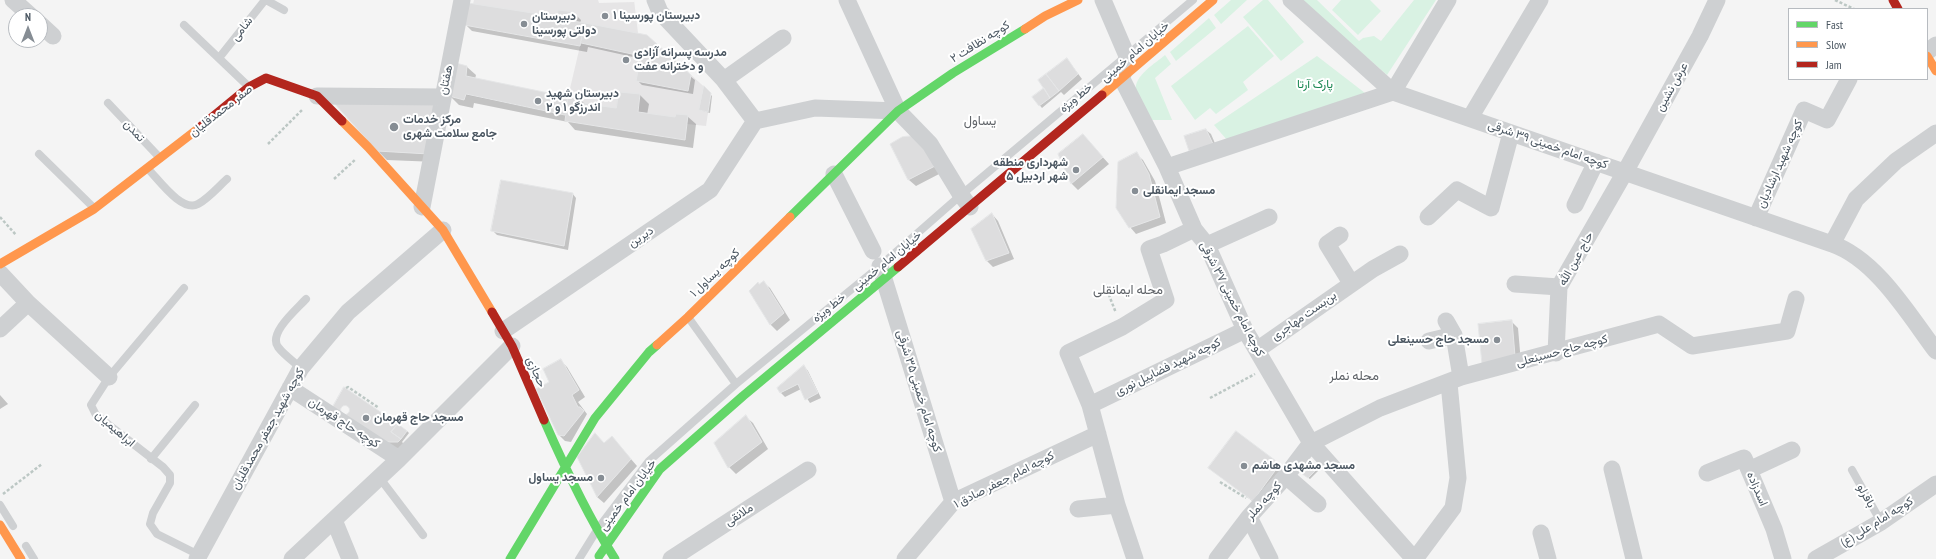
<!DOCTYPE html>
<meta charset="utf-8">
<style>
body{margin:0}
#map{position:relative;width:1936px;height:559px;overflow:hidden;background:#f4f4f4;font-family:"PT Sans Narrow",sans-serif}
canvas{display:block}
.legend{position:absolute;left:1788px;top:8px;width:140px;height:72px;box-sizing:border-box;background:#fff;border:1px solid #b7bbc0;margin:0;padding:5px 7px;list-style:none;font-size:12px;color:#4a5661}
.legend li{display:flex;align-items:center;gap:8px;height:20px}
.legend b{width:20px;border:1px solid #b7bbc0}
.north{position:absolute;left:8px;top:8px;width:40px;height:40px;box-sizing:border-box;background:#fff;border:1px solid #b7bbc0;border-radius:50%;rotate:0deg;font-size:11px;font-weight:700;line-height:16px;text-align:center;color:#4a5661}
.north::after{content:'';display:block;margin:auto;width:14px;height:18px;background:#868d94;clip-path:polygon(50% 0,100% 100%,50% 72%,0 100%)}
</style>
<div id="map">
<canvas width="1936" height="559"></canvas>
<ul class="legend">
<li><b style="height:5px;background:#63d668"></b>Fast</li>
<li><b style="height:5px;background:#ff974d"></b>Slow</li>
<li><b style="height:5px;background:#b3261e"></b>Jam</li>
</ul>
<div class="north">N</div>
</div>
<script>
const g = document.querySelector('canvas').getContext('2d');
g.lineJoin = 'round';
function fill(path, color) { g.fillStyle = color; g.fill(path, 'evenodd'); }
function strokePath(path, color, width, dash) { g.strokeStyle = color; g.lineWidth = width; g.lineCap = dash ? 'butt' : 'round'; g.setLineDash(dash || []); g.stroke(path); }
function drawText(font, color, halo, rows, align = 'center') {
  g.font = font + ' "PT Sans Narrow",Vazirmatn,sans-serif'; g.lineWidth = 4; g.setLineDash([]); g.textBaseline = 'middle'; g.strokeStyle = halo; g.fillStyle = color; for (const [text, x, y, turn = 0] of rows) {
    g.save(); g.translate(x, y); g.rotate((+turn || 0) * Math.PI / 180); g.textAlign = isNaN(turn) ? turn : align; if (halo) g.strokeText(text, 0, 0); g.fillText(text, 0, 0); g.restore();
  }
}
const education = new Path2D(`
 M474,0h124l1,3 35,-1v-2l4,33 9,2 64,58 -5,33 -19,-2 -2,16 -120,-19v-6l-99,-20 -2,5 -15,-4 7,-33 11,3 -1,10 102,21 12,-51 -116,-21 4,-22 5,1z`);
const green = new Path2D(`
 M1231,0h16l-26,24 -7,-9z
 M1263,0h5l36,42 -23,19 -38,-44z
 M1301,0h16l42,41 4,-3 11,-2 7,5 33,-41h22l-49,75z
 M1341,0h29l11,11 -23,24 -26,-25z
 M1209,18l7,10 -40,33 -6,-9z
 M1248,26l26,30 -31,26 5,8 -32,24 -6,-6 -15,12 -24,-34z
 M1165,55l6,9 -16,14 17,42h-21c-5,-9 -13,-20 -15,-29 -3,-15 20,-28 29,-36z
 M1317,56l48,37 -138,47 -13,-15z`);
const shadow = new Path2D(`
 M574,13l7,7 -1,3 110,53 5,4 -2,14 -51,-9 -5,-5 5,-21 -54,-12 -1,5 -115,-21 -7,-7 73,-9 4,4 16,2z
 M1067,59l15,20 -18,16 -3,-3 -19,16 -9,-11 12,-9z
 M467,67l9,8 -1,4 93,19 11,1 6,5 32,5 3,-16 20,2 9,9 -2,11 29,3 11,-2 9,8 -3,24 -118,-18 -7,-8 -94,-19 -1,5 -14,-3 -9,-9z
 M704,88l8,8 -2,17 -10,-3z
 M437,102v60l-50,-2 -9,-9z
 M1206,130l5,4 6,14 -23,7z
 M903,138l38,35 -25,13 -7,-6 -18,-36z
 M1089,142l20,22 -31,26 -7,-7z
 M1136,154l7,6 12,21 11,42 -30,11 -6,-7z
 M572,193l4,5 -8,52 -71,-15 -4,-4z
 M992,214l6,7 16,38 -21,8 -6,-6z
 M763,282l7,6 20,32 -13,11 -7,-7 -10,-39z
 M1511,321l7,7 3,35 -31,7z
 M561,361l6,6 18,30 -7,5 9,12 -16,28 -6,-1 -7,-7 -7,-51z
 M804,366l4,5 13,27 -11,5 -9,-14 -16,8 -4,-4z
 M344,388l63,43 2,2 -7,9 4,4 -1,2 -13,1z
 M0,395l8,9 -8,5z
 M746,417l7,6 15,26 -32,25 -7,-7 -14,-24z
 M612,437l25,29 -33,37 -7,-6 -18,-40 25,-13z
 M1280,464l6,7 -26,36 -51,-39z
 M1315,465l4,5 -9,9 -9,-6z`);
const building = new Path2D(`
 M468,3l71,11 -1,3 19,3 1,-10 17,2 -2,9 12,2 -5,23 -116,-21z
 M585,23l62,12 44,40 -3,16 -52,-10 5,-25 -60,-13z
 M1067,58l11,16 -19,17 -13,-17z
 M456,63l11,3 -1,10 102,21 -3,18 -99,-21 -2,6 -15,-4z
 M1046,74l13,17 -9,7 -12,-18z
 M704,86l7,7 -3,19 -9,-2z
 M1044,88l6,10 -11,8 -7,-9z
 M619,92l21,2 -2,18 37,5 1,-3 12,1 -3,25 -120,-19 3,-24 12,1 -1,5 37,5z
 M437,101l-8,53 -52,-3 -44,-49z
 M1206,129l7,15 -24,7 -5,-15z
 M1083,134l20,23 -32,27 -13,-30z
 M911,136l13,7 11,23 -27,14 -18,-36 12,-7z
 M1137,152l12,22 11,43 -31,11 -13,-20 2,-46z
 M501,180l72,13 -9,53 -73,-15z
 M992,213l17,40 -23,8 -15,-32z
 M764,281l20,32 -14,12 -21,-34 9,-9 1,2z
 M1512,320l3,36 -33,8 -4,-40z
 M561,359l18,31 -7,5 6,12h2l4,4 -20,25 -6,-1 -22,-46 13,-7 -6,-13z
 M804,365l14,28 -13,7 -7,-16 -18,9 -3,-5z
 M344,387l54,37 -7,8 10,7 -3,3h-14l-53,-32z
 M340.5 410a4.5 4.5 0 1 1 9 0a4.5 4.5 0 1 1-9 0Z
 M746,415l16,27 -34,26 -14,-25z
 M398,424l9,7 -6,8 -10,-7z
 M1236,431l44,33 -27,37 -45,-33z
 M595,433l9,10 8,-7 19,23 -34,38 -20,-40z
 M1304,462h9l5,6 -10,10 -10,-7z`);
const path = new Path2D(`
 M1835,0l19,9
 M268,144l35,-35
 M334,179l22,-20
 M0,217l16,18
 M1105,285l11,28
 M346,388l2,-1 31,21
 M1210,398l45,-24
 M1220,482l26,16
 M3,494l39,-30`);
const lane = new Path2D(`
 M266,0l18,10
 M184,25l64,61
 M219,58l46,-58
 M108,103l52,55
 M39,154l55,54
 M148,169c11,11 34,44 50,35 11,-6 20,-17 29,-25
 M184,288l-75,89 -18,28 5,10 67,52 7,8v8l-17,30 -3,11 7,10 42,21
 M688,317l48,67
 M301,368c-7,-6 -17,-13 -23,-21 -10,-14 19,-38 28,-48
 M151,459l44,-54
 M1852,470l29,52
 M379,477l44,58
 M0,505l13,21
 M26,546l8,13
 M579,559l18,-29 52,-69 87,-77 144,-118 81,-71 232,-195`);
const street = new Path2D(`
 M13,0l18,16
 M655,0l5,12 64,68 31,41
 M847,0l51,111 32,33 31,51 9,12
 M1103,0l24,56 -5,23 45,88 27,62 13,16 38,85 66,113 103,116
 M1291,0l102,92 439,152
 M40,24l13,12
 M1927,52l9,-7
 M724,80l59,-42
 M317,96l125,1
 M1470,118l70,-118
 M755,121l60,-13 83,3
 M1936,133l-40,28 -40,38 -24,45c44,15 77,71 104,107
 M1167,167l226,-75 55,-92
 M834,174l39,77
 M1575,205l21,-43
 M422,207l40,-207
 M1428,217l29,-27 34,18 20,-75
 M1756,218l48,-108 23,10 22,-41
 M1340,235l-13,9 24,39
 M1207,245l62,-28
 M880,266l73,236
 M0,273l28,30 81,74
 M1515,284l44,3
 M1446,321l8,14 7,42
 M0,329l28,-26
 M503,331l207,-141 45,-69
 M1429,341l25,-6
 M1257,350l116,-81 27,-15
 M1556,353l3,-66 66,-115 75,-136 17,-36
 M290,388l109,71
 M1090,405l155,-75
 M1612,469l22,90
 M1749,470l43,-20
 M1707,473l37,-15 30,71 9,30
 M1286,476l32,28
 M1078,509l39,-4
 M1249,517l21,42
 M334,520l16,39
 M1541,533l7,26
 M197,559l104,-191 47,-56 95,-82
 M292,559l107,-100 113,-113
 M671,559l137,-89
 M905,559l48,-57 145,-68
 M1135,559l-18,-54 -27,-100 -22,-52 54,-26 44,-27 -17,-51 14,-5 31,-15
 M1217,559l32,-42 37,-41 25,-33 69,-35 81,-31 198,-53 33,22 95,-15 9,-32
 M1415,559l38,-51 5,-30 -9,-95
 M1816,559l65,-37 55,-38`);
const fast = new Path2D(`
 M790,217l108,-106 55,-38 72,-44
 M544,420c21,48 43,95 71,139
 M599,556l61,-87 83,-73 155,-129
 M510,559l85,-141 54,-66 8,-7`);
const slow = new Path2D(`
 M1025,29l20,-13 33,-16
 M1927,56l9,15
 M1102,95l111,-95
 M342,121l26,26 75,83 49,82
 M0,264l94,-55 105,-81
 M657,345l31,-28 102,-100
 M0,525l21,34`);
const jam = new Path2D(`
 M1893,0l5,9
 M199,128l50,-41 17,-9 51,18 25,25
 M898,267l204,-172
 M492,312l20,34 32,74`);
const markers = [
 [605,16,4,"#868d94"],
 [524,24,4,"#868d94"],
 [626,60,4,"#868d94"],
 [538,101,4,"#868d94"],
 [394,127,5,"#868d94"],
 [1076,170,4,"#868d94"],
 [1135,191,4,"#868d94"],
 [1497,340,4,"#868d94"],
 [366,418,4,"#868d94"],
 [1244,466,4,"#868d94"],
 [601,478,4,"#868d94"]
];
const poiNames = [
 ["دبیرستان پورسینا ۱",613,16],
 ["دبیرستان",532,17],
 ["دولتی پورسینا",532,31],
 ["مدرسه پسرانه آزادی",634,53],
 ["و دخترانه عفت",634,67],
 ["دبیرستان شهید",546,94],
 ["اندرزگو ۱ و ۲",546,108],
 ["مرکز خدمات",403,120],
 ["جامع سلامت شهری",403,134],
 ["شهرداری منطقه",1068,163,"right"],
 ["۵ شهر اردبیل",1068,177,"right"],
 ["مسجد ایمانقلی",1143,191],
 ["مسجد حاج حسینعلی",1489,340,"right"],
 ["مسجد حاج قهرمان",374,418],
 ["مسجد مشهدی هاشم",1252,466],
 ["مسجد یساول",593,478,"right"]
];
const streetNames = [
 ["شامی",242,29,-52],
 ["کوچه نظافت ۲",980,42,-32],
 ["خیابان امام خمینی",1135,52,-41],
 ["هفتان",446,80,-78],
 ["عرش نشین",1672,87,-61],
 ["خط ویژه",1076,98,-40],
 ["صفر محمدقلیان",221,111,-38],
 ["تمدن",134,131,47],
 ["کوچه امام خمینی ۳۹ شرقی",1548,145,19],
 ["کوچه شهید ارشادیان",1780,164,-66],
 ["دیرین",641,237,-34],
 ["حاج عین الله",1576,259,-61],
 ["خیابان امام خمینی",887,261,-40],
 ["کوچه یساول ۱",715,273,-44],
 ["کوچه امام خمینی ۳۷ شرقی",1232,299,63],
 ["خط ویژه",829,308,-39],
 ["بن‌بست مهاجری",1304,316,-35],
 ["کوچه حاج حسینعلی",1562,351,-15],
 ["کوچه شهید فضاییل نوری",1168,367,-26],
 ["حجازی",536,372,66],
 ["کوچه امام خمینی ۳۵ شرقی",919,391,73],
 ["کوچه حاج قهرمان",344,423,33],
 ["ابراهیمیان",115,429,41],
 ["کوچه شهید جعفر محمدقلیان",268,429,-61],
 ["کوچه امام جعفر صادق ۱",1004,480,-27],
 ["اسدزاده",1757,489,67],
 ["خیابان امام خمینی",628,495,-53],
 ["باقرلو",1866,496,61],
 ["کوچه نملر",1264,501,-48],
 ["ملانقی",739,515,-33],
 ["کوچه امام علی (ع)",1877,522,-32]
];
const parkNames = [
 ["پارک آرتا",1315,85]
];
const neighbourhoodNames = [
 ["یساول",980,121],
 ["محله ایمانقلی",1128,290],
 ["محله نملر",1354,376]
];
fill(education, '#e6e5e6');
fill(green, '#d9f2e3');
fill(shadow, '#0003');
fill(building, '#ddddde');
strokePath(building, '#e5e6e7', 1);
strokePath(path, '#bcc7c4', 2.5, [3, 2]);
strokePath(lane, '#ced0d2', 8);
strokePath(street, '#ced0d2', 17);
strokePath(fast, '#63d668', 9);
strokePath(slow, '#ff974d', 9);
strokePath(jam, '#b3261e', 9);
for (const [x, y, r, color] of markers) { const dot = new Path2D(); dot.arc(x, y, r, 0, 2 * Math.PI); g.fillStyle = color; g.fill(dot); strokePath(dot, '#fff', 1.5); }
drawText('bold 12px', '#4a5661', '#fff', poiNames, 'left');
drawText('12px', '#4a5661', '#fff', streetNames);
drawText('12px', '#17864f', '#fff', parkNames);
drawText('13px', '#5f6368', '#fff', neighbourhoodNames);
</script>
